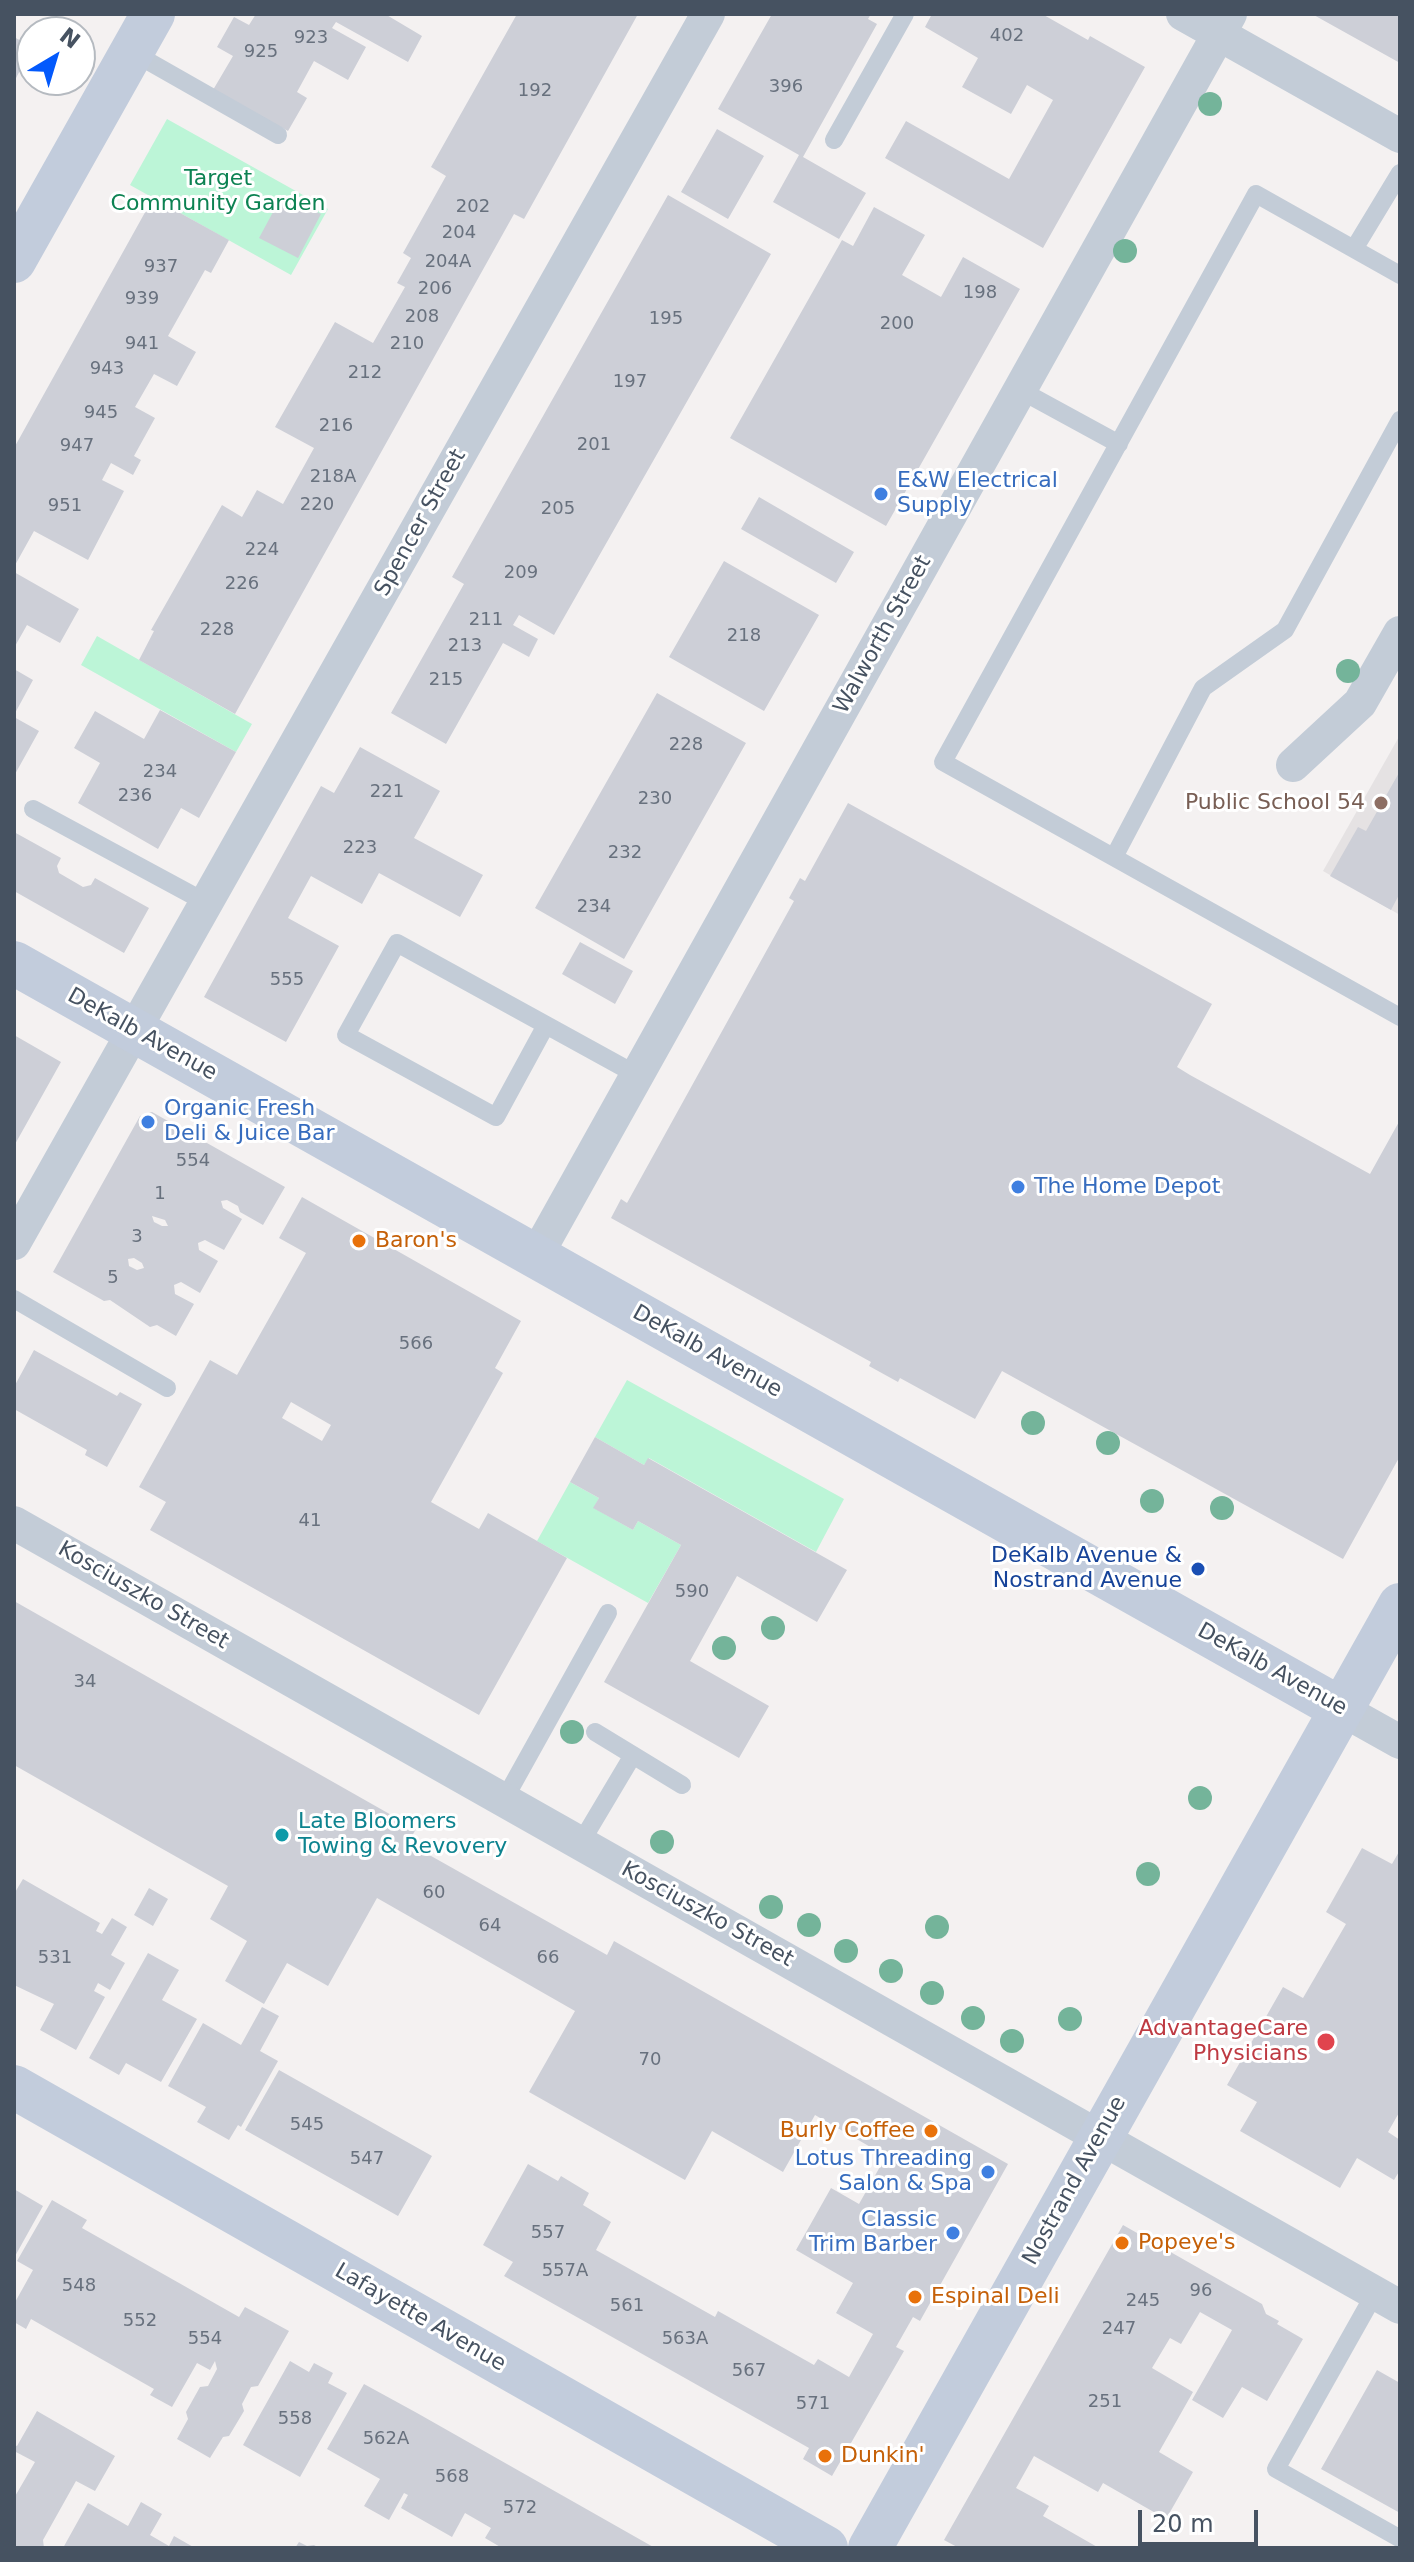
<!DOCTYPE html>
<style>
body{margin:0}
#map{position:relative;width:1414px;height:2562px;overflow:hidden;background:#f4f1f1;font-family:"DejaVu Sans",sans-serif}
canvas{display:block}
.frame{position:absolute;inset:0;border:16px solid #465261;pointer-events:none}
.north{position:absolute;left:16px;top:16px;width:80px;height:80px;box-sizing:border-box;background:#fff;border:2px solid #b5bac0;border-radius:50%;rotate:38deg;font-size:22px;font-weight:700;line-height:32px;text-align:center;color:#465261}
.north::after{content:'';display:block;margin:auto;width:28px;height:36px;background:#0359fc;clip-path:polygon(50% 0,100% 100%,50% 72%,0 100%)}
.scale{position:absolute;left:1138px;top:2510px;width:120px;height:36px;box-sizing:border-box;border:4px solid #465261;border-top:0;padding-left:10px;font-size:24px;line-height:28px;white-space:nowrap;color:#465261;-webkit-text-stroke:6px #fff;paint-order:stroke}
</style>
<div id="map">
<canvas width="1414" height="2562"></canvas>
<div class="frame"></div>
<div class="north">N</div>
<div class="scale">20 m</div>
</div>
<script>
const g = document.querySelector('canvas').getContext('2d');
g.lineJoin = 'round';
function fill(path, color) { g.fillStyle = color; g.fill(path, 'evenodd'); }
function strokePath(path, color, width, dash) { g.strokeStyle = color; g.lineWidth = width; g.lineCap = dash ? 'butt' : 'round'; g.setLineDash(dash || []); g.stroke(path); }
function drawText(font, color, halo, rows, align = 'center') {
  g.font = font + ' "DejaVu Sans",sans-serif'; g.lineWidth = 6; g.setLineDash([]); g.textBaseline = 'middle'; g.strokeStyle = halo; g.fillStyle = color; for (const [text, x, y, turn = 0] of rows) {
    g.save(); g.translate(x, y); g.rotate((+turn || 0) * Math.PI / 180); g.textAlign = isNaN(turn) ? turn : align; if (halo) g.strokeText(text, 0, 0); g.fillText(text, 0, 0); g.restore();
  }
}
const education = new Path2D(`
 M1400,735v180l-77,-44z`);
const green = new Path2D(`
 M167,119l161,90 -37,66 -161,-90z
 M97,636l155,88 -16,28 -155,-87z
 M627,1380l217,119 -28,53 -167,-94 -5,7 -49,-28z
 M570,1482l29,16 -5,10 39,22 5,-9 43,24 -33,58 -111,-62z`);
const building = new Path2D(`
 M256,14h129l37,22 -14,26 -72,-40 -4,6 34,19 -18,33 -34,-19 -17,31 10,6 -19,33 -75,-41 20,-34 -16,-9 17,-30 15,8z
 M517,14h121l-114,205 -10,-5 -279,500 -96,-54 15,-29 -3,-1 71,-125 20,12 15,-27 26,14 31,-56 -39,-21 60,-105 38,21 32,-56 -8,-4 14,-25 -8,-5 43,-77 -15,-9z
 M772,14h99l-3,5 9,5 -74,133 63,36 -27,46 -66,-37 26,-47 -81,-46z
 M932,14h110l46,26 2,-4 55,31 -102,181 -158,-90 21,-37 103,58 44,-79 -26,-15 -16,29 -49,-27 16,-29 -53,-31z
 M1312,14h88v49z
 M14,37l18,10 -18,35z
 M717,129l47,27 -36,63 -47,-27z
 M668,195l103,59 -217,381 -35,-20 -6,10 25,14 -9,18 -26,-14 -57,101 -55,-31 73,-129 -12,-7z
 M153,198l76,42 -18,33 -6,-3 -37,66 28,16 -19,34 -23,-12 -19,33 20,11 -21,38 7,4 -8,15 -22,-12 -9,17 22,11 -36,69 -54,-29 -20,36v-119z
 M279,201l18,10 4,-7 20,10 -23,44 -39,-20z
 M874,207l51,28 -23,40 39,22 22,-40 57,32 -134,237 -156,-88 112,-198 11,6z
 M759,497l95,55 -18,31 -95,-54z
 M724,561l95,54 -55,96 -95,-54z
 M14,572l65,37 -19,34 -33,-18 -13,23z
 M14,669l19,11 -19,35z
 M657,693l89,50 -122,216 -89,-51z
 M160,710l76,42 -37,66 -18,-10 -23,41 -80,-46 22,-40 -26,-15 21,-37 49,28z
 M14,717l25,14 -25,45z
 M360,747l80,44 -26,47 69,37 -23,42 -81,-44 -17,31 -51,-28 -23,42 51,28 -53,96 -82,-45 117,-211 13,7z
 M1400,771v122l-9,17 -61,-34 28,-49 8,4z
 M848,803l364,201 -35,63 13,8 180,99 30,-54v336l-57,103 -341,-188 -27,48 -75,-41 -2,4 -29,-16 2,-4 -260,-144 10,-19 6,4 167,-302 -5,-3 11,-20 5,3z
 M14,832l47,26 -4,8 2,7 24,14 8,-2 4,-7 54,30 -25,45 -110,-62z
 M580,942l53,29 -18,33 -53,-30z
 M14,1035l47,27 -47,84z
 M152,1112l133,75 -22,38 -23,-13 -2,-6 -11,-6 -6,1 2,7 19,11 -18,31 -19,-10 -7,3 1,7 19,11 -18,32 -19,-11 -7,3 1,9 19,10 -18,32 -19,-11 -7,2 -40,-27 -6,1 -51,-29 87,-156zM152,1216l13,4 3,6h-6l-8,-4zM134,1258l8,5 2,5 -7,2 -8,-4 -1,-7z
 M302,1197l219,124 -26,47 8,5 -72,129 48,27 9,-16 79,45 -88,157 -329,-185 16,-28 -27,-15 71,-127 27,15 69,-122 -27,-15zM291,1402l40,23 -9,16 -40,-23z
 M34,1350l83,46 3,-4 22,12 -35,63 -22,-12 2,-5 -73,-41v-22z
 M595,1437l49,28 4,-7 199,112 -30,52 -80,-46 -47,85 79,45 -30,52 -135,-76 77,-137 -43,-24 -5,9 -40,-22 6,-10 -29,-16z
 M14,1601l402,228 -8,14 199,112 7,-14 394,223 -88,157 -7,-4 -17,30 8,4 -72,125 -29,-17 6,-11 -305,-172 9,-14 -30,-17 45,-81 30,17 3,-5 28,17 -6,12 28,17 -15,28 119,67 3,-6 96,54 4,-6 31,18 24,-43 -37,-21 17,-30 -57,-33 35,-62 28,16 27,-48 -71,-41 -32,57 -71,-41 -27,49 -156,-88 46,-81 -198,-113 -49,88 -41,-23 -23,41 -39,-23 22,-40 -37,-22 18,-33 -214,-121z
 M1362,1848l30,16 8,-14v261l-12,21 12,8v30l-6,10 -37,-22 -17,30 -100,-57 17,-29 -30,-17 56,-98 20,11 43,-74 -20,-12z
 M23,1879l77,44 -4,8 6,3 10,-16 15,9 -16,28 14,8 -15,27 -12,-7 -4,8 11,6 -29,53 -36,-20 14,-26 -40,-19v-91z
 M149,1888l19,11 -15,27 -19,-11z
 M148,1953l31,17 -17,30 35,19 -36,63 -35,-19 -7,12 -30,-17z
 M262,2007l17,9 -19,35 18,10 -37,66 -3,-2 -9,15 -32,-18 9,-15 -38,-21 35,-63 38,22z
 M279,2070l153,86 -34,60 -153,-86z
 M14,2189l29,17 -29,52z
 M52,2200l35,20 -5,8 157,89 6,-10 44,24 -31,55 -7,1 -9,17 2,7 -15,25 -6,1 -13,21 -33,-19 11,-20 -2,-7 14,-25 8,-1 9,-17 -2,-8 -5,9 -13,-7 -25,44 -22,-12 4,-6 -123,-70 -5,10 -12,-7v-18l19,-34 -16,-9z
 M1123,2225l139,79 4,10 13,7 -2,3 26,15 -36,62 -25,-14 -19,31 -31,-18 40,-70 -32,-18 -19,32 -11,-6 -18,30 41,24 -34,60 34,20 -27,47 -63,-36 -5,9 -64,-36 -18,32 33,18 -6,10 56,32h-140l-15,-8z
 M290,2361l19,11 5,-9 19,10 -5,10 19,10 -47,84 -57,-32z
 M1377,2370l23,13v130l-79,-44z
 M364,2384l53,29 238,135h-153l-17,-10 6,-10 -26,-15 -13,24 -51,-29 7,-13 -4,-2 -15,27 -25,-14 16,-27 -53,-30z
 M37,2411l78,45 -20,35 -19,-10 -33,59 1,8h-30v-50l21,-36 -21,-11v-6l3,1z
 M141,2502l21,12 -12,21 19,11 5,-10 21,12h-132l25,-45 40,23z
 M299,2542l8,4 7,-1 5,3h-24z`);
const lane = new Path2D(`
 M132,52l146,83
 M834,140l71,-126
 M1354,249l46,-76
 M1400,275l-144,-81 -313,568 457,255
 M1020,390l99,54
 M33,809l174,94
 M1114,857l89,-169 82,-58 115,-210
 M546,1025l-50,92 -150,-82 51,-92 240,132
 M14,1299l153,89
 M595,1732l87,53
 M504,1800l104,-187
 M580,1844l53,-89
 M1375,2293l-99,176 123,69`);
const street = new Path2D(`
 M1183,14l217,122
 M1293,765l67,-62 40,-70
 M14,1243l694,-1229
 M536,1256l694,-1242
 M14,1523l1386,784
 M1341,1709l59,33`);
const secondary = new Path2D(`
 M14,261l139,-247
 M14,963l1327,746
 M14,2087l812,461
 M870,2548l530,-943`);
const trees = [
 [1210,104],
 [1125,251],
 [1348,671],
 [1033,1423],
 [1108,1443],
 [1152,1501],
 [1222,1508],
 [773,1628],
 [724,1648],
 [572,1732],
 [1200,1798],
 [662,1842],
 [1148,1874],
 [771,1907],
 [809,1925],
 [937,1927],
 [846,1951],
 [891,1971],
 [932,1993],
 [973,2018],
 [1070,2019],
 [1012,2041]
];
const markers = [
 [881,494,8,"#3f7fe0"],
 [1381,803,8,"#8d6e63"],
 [148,1122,8,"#3f7fe0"],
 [1018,1187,8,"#3f7fe0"],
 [359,1241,8,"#e8710a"],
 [1198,1569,8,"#1a4fb4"],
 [282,1835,8,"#0f9aa8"],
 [1326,2042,10,"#e0444e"],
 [931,2131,8,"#e8710a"],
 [988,2172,8,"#3f7fe0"],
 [953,2233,8,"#3f7fe0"],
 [1122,2243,8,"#e8710a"],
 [915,2297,8,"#e8710a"],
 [825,2456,8,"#e8710a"]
];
const numberNames = [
 ["402",1007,36],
 ["923",311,38],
 ["925",261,52],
 ["396",786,87],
 ["192",535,91],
 ["202",473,207],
 ["204",459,233],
 ["204A",448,262],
 ["937",161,267],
 ["206",435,289],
 ["198",980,293],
 ["939",142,299],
 ["208",422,317],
 ["195",666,319],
 ["200",897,324],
 ["941",142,344],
 ["210",407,344],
 ["943",107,369],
 ["212",365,373],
 ["197",630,382],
 ["945",101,413],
 ["216",336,426],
 ["201",594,445],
 ["947",77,446],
 ["218A",333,477],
 ["220",317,505],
 ["951",65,506],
 ["205",558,509],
 ["224",262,550],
 ["209",521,573],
 ["226",242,584],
 ["211",486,620],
 ["228",217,630],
 ["218",744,636],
 ["213",465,646],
 ["215",446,680],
 ["228",686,745],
 ["234",160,772],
 ["221",387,792],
 ["236",135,796],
 ["230",655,799],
 ["223",360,848],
 ["232",625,853],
 ["234",594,907],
 ["555",287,980],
 ["554",193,1161],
 ["1",160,1194],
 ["3",137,1237],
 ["5",113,1278],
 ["566",416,1344],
 ["41",310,1521],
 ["590",692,1592],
 ["34",85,1682],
 ["60",434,1893],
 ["64",490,1926],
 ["531",55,1958],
 ["66",548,1958],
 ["70",650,2060],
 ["545",307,2125],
 ["547",367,2159],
 ["557",548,2233],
 ["557A",565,2271],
 ["548",79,2286],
 ["96",1201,2291],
 ["245",1143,2301],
 ["561",627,2306],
 ["552",140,2321],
 ["247",1119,2329],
 ["554",205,2339],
 ["563A",685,2339],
 ["567",749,2371],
 ["251",1105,2402],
 ["571",813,2404],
 ["558",295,2419],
 ["562A",386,2439],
 ["568",452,2477],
 ["572",520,2508]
];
const parkNames = [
 ["Target",218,179],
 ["Community Garden",218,204]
];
const shopNames = [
 ["E&W Electrical",897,481],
 ["Supply",897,506],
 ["Organic Fresh",164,1109],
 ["Deli & Juice Bar",164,1134],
 ["The Home Depot",1034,1187],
 ["Lotus Threading",972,2159,"right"],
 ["Salon & Spa",972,2184,"right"],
 ["Classic",937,2220,"right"],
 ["Trim Barber",937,2245,"right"]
];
const streetNames = [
 ["Spencer Street",421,523,-61],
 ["Walworth Street",883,635,-61],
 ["DeKalb Avenue",142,1035,29],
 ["DeKalb Avenue",707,1352,29],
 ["Kosciuszko Street",143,1596,30],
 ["DeKalb Avenue",1272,1670,29],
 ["Kosciuszko Street",707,1915,29],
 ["Nostrand Avenue",1075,2181,-61],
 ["Lafayette Avenue",420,2318,30]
];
const educationNames = [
 ["Public School 54",1365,803]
];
const foodNames = [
 ["Baron's",375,1241],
 ["Burly Coffee",915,2131,"right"],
 ["Popeye's",1138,2243],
 ["Espinal Deli",931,2297],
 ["Dunkin'",841,2456]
];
const transitNames = [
 ["DeKalb Avenue &",1182,1556],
 ["Nostrand Avenue",1182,1581]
];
const cultureNames = [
 ["Late Bloomers",298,1822],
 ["Towing & Revovery",298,1847]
];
const healthNames = [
 ["AdvantageCare",1308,2029],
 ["Physicians",1308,2054]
];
fill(education, '#e5e2e3');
fill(green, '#bcf5d7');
fill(building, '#cdcfd7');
strokePath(lane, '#c3ccd7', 18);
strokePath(street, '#c3ccd7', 34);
strokePath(secondary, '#c2ccdc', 44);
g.fillStyle = '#74b49a';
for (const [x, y] of trees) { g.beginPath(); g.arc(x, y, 12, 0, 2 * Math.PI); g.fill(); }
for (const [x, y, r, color] of markers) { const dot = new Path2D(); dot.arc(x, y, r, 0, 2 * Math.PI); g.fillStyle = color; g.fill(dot); strokePath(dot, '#fff', 3); }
drawText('18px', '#68717e', null, numberNames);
drawText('22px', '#0c8252', '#fff', parkNames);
drawText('22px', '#366cbe', '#fff', shopNames, 'left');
drawText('22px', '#465261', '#fff', streetNames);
drawText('22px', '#785e54', '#fff', educationNames, 'right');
drawText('22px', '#c56008', '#fff', foodNames, 'left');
drawText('22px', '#164399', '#fff', transitNames, 'right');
drawText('22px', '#0d838f', '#fff', cultureNames, 'left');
drawText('22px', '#be3a42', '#fff', healthNames, 'right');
</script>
